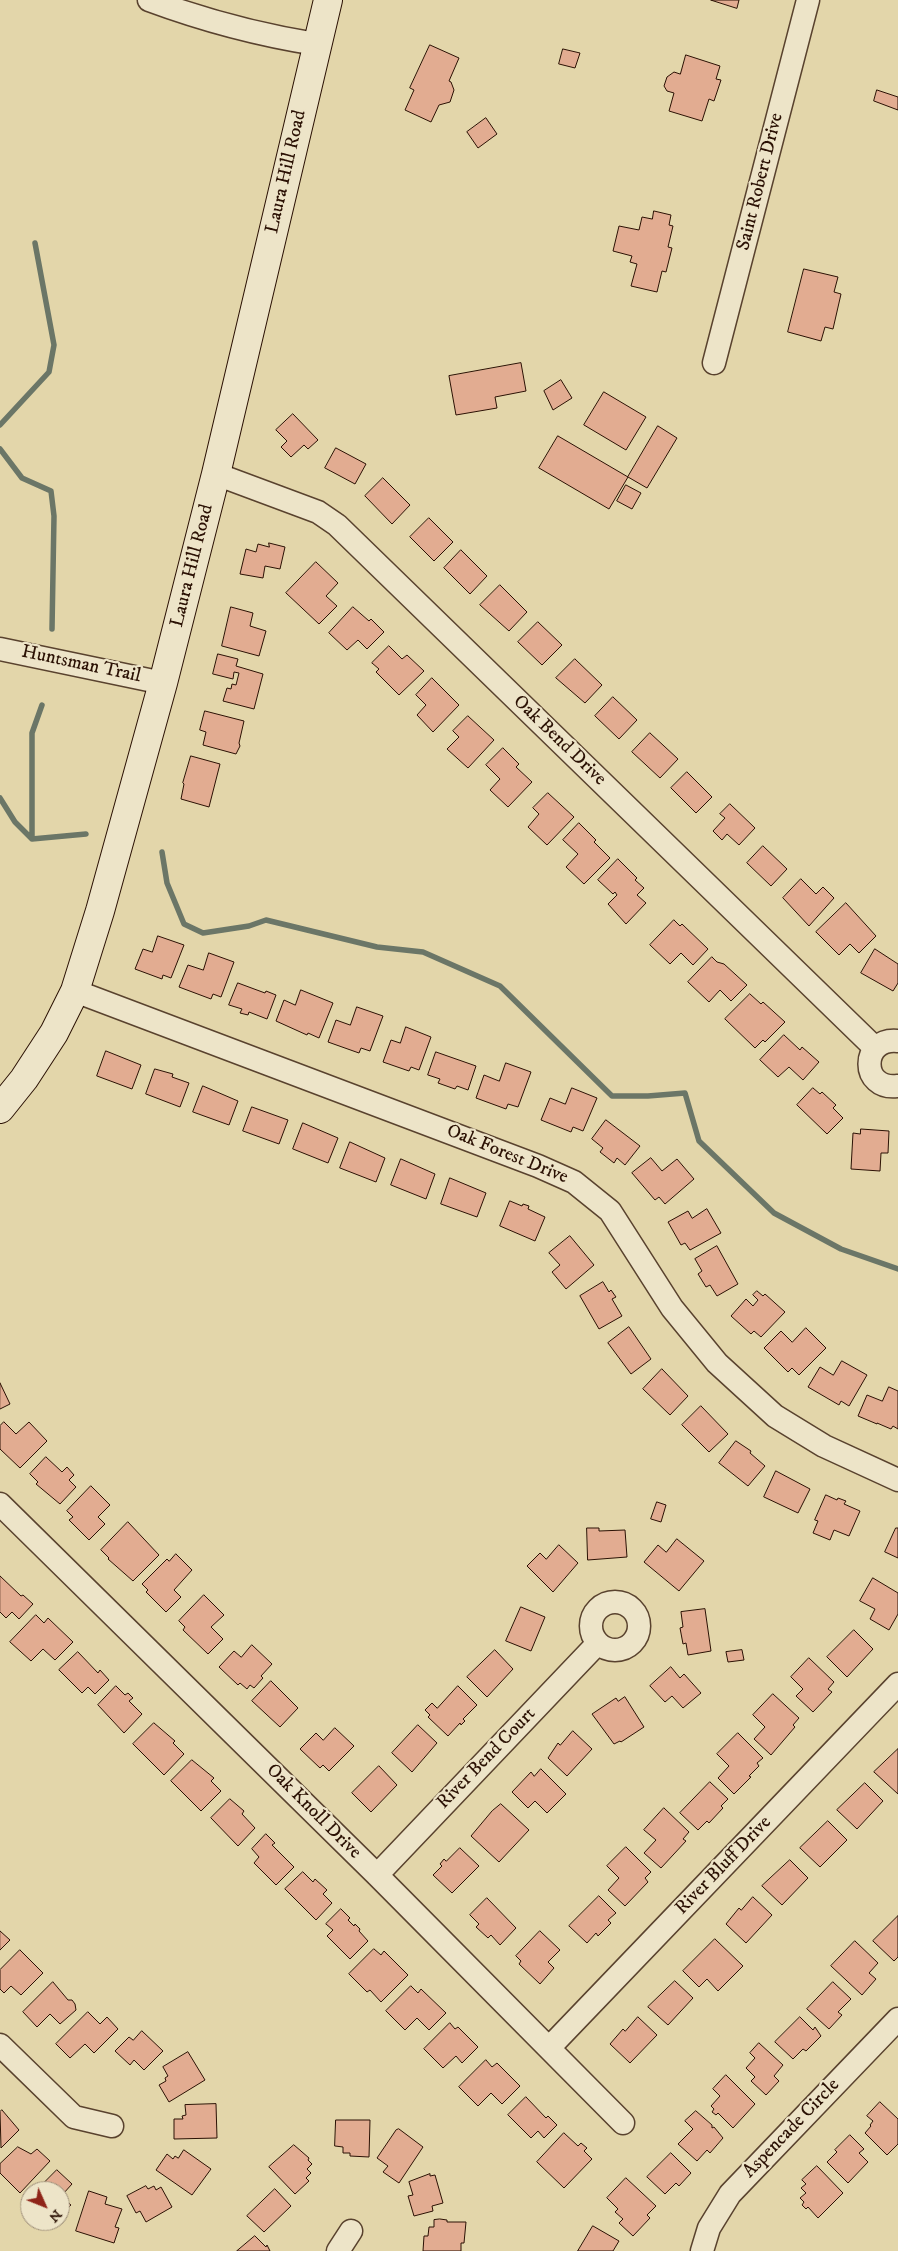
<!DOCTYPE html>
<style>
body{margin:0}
#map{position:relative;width:898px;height:2251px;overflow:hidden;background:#e3d6aa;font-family:"IM FELL DW Pica",serif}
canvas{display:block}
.north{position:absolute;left:20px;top:2181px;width:50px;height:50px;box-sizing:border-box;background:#ede4c8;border:1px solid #9f907a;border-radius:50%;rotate:134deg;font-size:14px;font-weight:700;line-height:20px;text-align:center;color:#2b1104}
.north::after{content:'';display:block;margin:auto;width:18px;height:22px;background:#8f2418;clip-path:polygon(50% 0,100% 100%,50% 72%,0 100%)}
</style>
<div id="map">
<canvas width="898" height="2251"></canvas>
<div class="north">N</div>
</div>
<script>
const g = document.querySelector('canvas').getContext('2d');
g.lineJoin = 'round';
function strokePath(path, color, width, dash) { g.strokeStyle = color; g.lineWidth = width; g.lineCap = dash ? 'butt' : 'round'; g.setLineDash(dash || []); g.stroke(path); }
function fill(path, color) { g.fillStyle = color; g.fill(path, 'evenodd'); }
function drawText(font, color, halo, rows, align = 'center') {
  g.font = font + ' "IM FELL DW Pica",serif'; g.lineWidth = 4.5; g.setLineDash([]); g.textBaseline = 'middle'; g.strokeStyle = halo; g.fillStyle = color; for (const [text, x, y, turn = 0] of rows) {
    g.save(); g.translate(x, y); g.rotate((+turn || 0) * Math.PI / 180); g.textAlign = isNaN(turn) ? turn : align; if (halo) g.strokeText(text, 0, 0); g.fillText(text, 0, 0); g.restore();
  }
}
const stream = new Path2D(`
 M0,425l49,-53 5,-27 -19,-102
 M0,449l22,29 29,13 3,25 -2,113
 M0,798l15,24 17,17 54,-5
 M32,839v-106l10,-28
 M162,852l5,31 17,41 19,9 46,-7 17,-6 111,27 46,5 77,34 112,110h36l37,-3 14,48 75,72 67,36 57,20`);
const building = new Path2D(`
 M711,0h28l-2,8z
 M430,45l29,13 -10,23 2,1 3,8 -4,12 -11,3 -8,17 -26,-12 9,-20 -4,-2z
 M563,49l17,4 -5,15 -16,-4z
 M686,55l34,11 -4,13 5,1 -7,21 -5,-2 -7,22 -33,-10 5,-18 -7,-2 -3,-5 3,-9 7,-5 6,2z
 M877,90l21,7v13l-24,-9z
 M486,118l11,16 -19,14 -11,-16z
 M654,211l17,4 -2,10 4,1 -5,21 4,1 -6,24 -4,-1 -5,21 -26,-6 6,-22 -7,-2 2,-6 -19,-5 6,-25 20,4 3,-13 10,2z
 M804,269l34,8 -4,15 7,2 -8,35 -8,-2 -4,14 -33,-9z
 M521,363l5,28 -31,6 2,11 -41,7 -7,-39z
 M561,380l11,18 -19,12 -9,-19z
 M604,392l42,25 -20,33 -42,-25z
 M293,414l25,26 -10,9 -4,-4 -13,12 -10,-10 6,-6 -11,-11z
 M658,426l19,12 -30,50 -19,-11z
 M558,436l70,41 -19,32 -70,-41z
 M336,448l30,16 -11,20 -30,-16z
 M383,478l27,27 -18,19 -27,-28z
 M626,485l15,8 -9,16 -15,-8z
 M429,518l24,24 -19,19 -24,-24z
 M269,543l16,4 -5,22 -15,-3 -2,12 -23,-4 6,-25 10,3 2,-8 11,3z
 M461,550l26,26 -17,18 -26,-26z
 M316,562l22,21 -12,13 11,10 -18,18 -33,-31z
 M500,585l27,27 -18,19 -29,-26z
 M231,607l22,6 -3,13 16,5 -7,25 -37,-10z
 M353,607l16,14 2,-2 13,13 -17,17 -9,-9 -11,10 -18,-17z
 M538,622l24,23 -20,20 -24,-23z
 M389,646l13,13 5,-4 17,16 -25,24 -23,-23 3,-3 -7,-6z
 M218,654l20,5 -2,7 27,8 -9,35 -31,-8 4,-13 4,1 1,-5 4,1 3,-12 -5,-1 -1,7 -20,-5z
 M575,659l27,26 -17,18 -29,-25z
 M432,678l27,27 -26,27 -16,-17 9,-10 -10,-10z
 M613,697l24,23 -18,19 -24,-23z
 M205,711l39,10 -5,22 1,3 -4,8 -33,-9 3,-13 -6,-2z
 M468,716l26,24 -26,28 -21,-19 12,-12 -6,-6z
 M650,733l28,26 -18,19 -28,-26z
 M503,748l16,16 -3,3 16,15 -24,25 -18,-17 10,-11 -14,-14z
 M191,756l29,8 -11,43 -28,-8 3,-15 -1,-1z
 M687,772l25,25 -16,16 -25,-25z
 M548,793l26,24 -27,28 -19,-18 11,-13 -6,-6z
 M730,804l25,24 -16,17 -12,-11 -5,6 -9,-9 12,-13 -5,-4z
 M579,823l17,17 -2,2 16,16 -26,26 -18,-17 12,-13 -15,-14z
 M763,846l24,23 -16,17 -24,-23z
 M618,859l19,19 -2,2 9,8 -7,7 9,8 -20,21 -18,-20 9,-9 -2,-3 -2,2 -15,-14z
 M801,879l15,15 7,-7 11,11 -25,28 -26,-28z
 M846,903l30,33 -17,17 -9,-9 -11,11 -23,-23z
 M674,920l6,6 2,-2 26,25 -15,16 -12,-12 -11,11 -20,-19z
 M158,936l26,9 -13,33 -8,-3 -1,4 -27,-10 8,-20 9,3z
 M875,949l23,15v19l-5,8 -32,-18z
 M209,953l25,9 -13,35 -8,-3 -2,5 -32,-12 9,-22 15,5z
 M712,957l5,5 7,2 23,21 -16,16 -11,-11 -11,12 -21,-20z
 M238,983l27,10 1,-2 10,4 -9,24 -18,-7 -1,3 -8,-2 2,-4 -13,-4z
 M301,990l32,13 -14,35 -11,-5 -1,2 -31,-14 8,-21 11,5z
 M750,994l11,10 2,-2 22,20 -20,20 -2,-2 -8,8 -30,-29z
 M357,1007l26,9 -13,35 -9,-3 -2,5 -31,-11 8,-22 14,5z
 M406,1027l25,10 -12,33 -8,-3 -2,4 -26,-9 8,-22 9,3z
 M784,1035l16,15 2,-3 17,15 -16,18 -14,-13 -11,10 -18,-17z
 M106,1051l35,14 -9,24 -35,-13z
 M436,1052l40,14 -8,24 -11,-4 -2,3 -17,-6 2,-4 -12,-4z
 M506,1063l25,9 -13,35 -10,-3 -2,5 -30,-11 8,-23 15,6z
 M155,1069l18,5 -1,3 17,6 -9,24 -34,-13z
 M203,1086l35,15 -9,24 -36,-13z
 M572,1088l25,10 -14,33 -10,-4 -2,5 -30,-12 9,-22 15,6z
 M813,1088l7,6 2,-2 14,13 -3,3 10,10 -16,16 -30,-29z
 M252,1107l36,13 -9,24 -36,-13z
 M606,1120l34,26 -15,19 -8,-7 -3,5 -14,-11 3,-4 -11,-9z
 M303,1123l35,15 -10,25 -35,-14z
 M861,1129l28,2 -1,22h-7l-1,18 -29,-2 2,-36 7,1z
 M350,1142l35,16 -9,24 -36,-14z
 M651,1158l11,13 15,-12 17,20 -29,25 -6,-7 -4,3 -23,-27z
 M401,1159l34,15 -9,25 -35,-14z
 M450,1178l36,15 -9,24 -36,-13z
 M510,1201l12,5 1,-2 6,2 -1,3 17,8 -10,24 -35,-15z
 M707,1209l14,24 -31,17 -5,-7 -4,2 -13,-23 20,-11 4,7z
 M570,1236l24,29 -28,24 -14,-17 8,-7 -11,-12z
 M717,1246l21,38 -21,12 -7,-11 -4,2 -8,-13 4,-3 -7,-12z
 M603,1282l6,10 2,-2 5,7 -4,2 10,17 -23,13 -19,-33z
 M757,1291l6,5 2,-2 20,18 -24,25 -7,-6 -3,3 -20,-18 15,-17 7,7 5,-6 -5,-5z
 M629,1327l22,32 -20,15 -23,-31z
 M806,1328l20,20 -27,27 -7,-7 -4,4 -24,-24 17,-17 11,11z
 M842,1361l25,14 -18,31 -8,-5 -2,4 -31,-18 12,-20 13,8z
 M662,1369l26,27 -18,19 -27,-26z
 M0,1383l10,21 -10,5z
 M889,1387l9,4v38l-5,-3 -2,3 -14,-6v1l-19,-8 9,-21 15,6z
 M701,1406l27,28 -19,18 -27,-27z
 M4,1422l12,12 13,-12 18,19 -27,27 -20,-19v-23z
 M736,1441l15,10 -1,2 15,13 -17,20 -29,-23z
 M46,1457l16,15 5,-5 7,8 -5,5 7,7 -16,17 -24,-20 2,-2 -8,-8z
 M776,1471l34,18 -12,24 -34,-16z
 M91,1486l19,19 -12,12 7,7 -16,16 -20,-20 4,-3 -6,-6z
 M826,1495l11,5 1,-2 8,3 -2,3 16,7 -11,25 -15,-6 -4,10 -17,-7 5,-12 -3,-1z
 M657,1502l9,3 -5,17 -10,-3z
 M128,1522l31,33 -26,26 -25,-22 1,-1 -8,-8z
 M587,1528h12v3l26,-1 2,27 -39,3z
 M896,1528h2v30l-13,-6z
 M677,1539l27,22 -25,30 -35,-29 14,-17 8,7z
 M559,1545l19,18 -25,29 -26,-26 13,-13 6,6z
 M176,1554l16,16 -18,20 7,7 -15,15 -20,-20 2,-2 -6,-6 25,-25 2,2z
 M0,1576l21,20 2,-1 10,9 -14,15 -7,-7 -6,6 -6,-6z
 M873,1578l25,15v21l-9,16 -19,-11 5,-10 -15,-8z
 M204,1595l20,20 -13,12 12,12 -15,15 -25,-24 2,-3 -6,-6z
 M521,1607l24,10 -14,34 -25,-10z
 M705,1609l6,42 -23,4 -2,-12 -3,1 -3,-16 3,-1 -2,-15z
 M36,1615l8,8 4,-5 25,24 -18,18 -12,-11 -12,12 -21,-19z
 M854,1630l19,19 -26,28 -20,-20z
 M252,1645l20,19 -11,12 2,2 -9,10 -4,-3 -3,4 -7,-6 -2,2 -19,-18 15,-16 7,6z
 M495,1650l18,19 -26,28 -20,-20z
 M742,1650l2,10 -16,2 -2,-10z
 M78,1652l20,21 2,-3 9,10 -14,14 -7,-7 -6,6 -23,-23z
 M809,1658l25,24 -6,7 4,3 -19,20 -17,-16 7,-7 -12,-12z
 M671,1667l9,11 4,-4 17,19 -18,15 -11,-12 -7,6 -15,-16z
 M271,1681l27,27 -18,19 -28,-26z
 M116,1686l9,9 3,-2 5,5 -4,3 13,13 -18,19 -26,-28z
 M458,1686l19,19 -14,14 2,2 -4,4 -1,-2 -12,13 -20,-19 2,-2 -5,-5 7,-7 5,5z
 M773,1694l26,24 -6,7 2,2 -24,28 -17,-16 11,-12 -12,-12z
 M625,1697l19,30 -23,15 -1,-1 -6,3 -22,-30 24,-16 2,3z
 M154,1723l21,18 -2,2 11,11 -20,21 -31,-31z
 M418,1725l19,18 -25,29 -20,-19z
 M335,1728l19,18 -25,25 -6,-6 -3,3 -20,-19 16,-16 7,7z
 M573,1731l19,18 -25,27 -19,-18 10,-15 2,2z
 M738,1733l25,25 -6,5 2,3 -10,10 2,1 -17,17 -16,-16 11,-12 -12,-12z
 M898,1749v45l-24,-22z
 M192,1760l22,18 -3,3 10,10 -20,20 -30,-30z
 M379,1766l18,19 -26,27 -19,-19z
 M541,1769l25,25 -19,19 -12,-12 -7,7 -16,-16 19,-20 3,4z
 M710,1782l18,17 -7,7 2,2 -14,15 -2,-2 -9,9 -18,-17z
 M865,1783l18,18 -26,28 -20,-19z
 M230,1799l14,12 -2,3 13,14 -17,18 -27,-28z
 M501,1804l28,26 -30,32 -28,-26 21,-25z
 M664,1808l25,24 -6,7 3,2 -25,27 -17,-15 12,-13 -12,-10z
 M828,1821l19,19 -27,27 -20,-19z
 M266,1834l9,9 -3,2 22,22 -18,18 -22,-22 5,-6 -7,-8z
 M626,1847l25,25 -6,6 3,4 -23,24 -17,-16 11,-12 -12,-12z
 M460,1848l19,18 -27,27 -19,-18 9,-9 -2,-2 4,-5 2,2z
 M790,1860l18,18 -26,27 -20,-19z
 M303,1872l10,10 2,-3 12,11 -4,4 9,9 -16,17 -31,-31z
 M599,1896l17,17 -8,7 3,3 -13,13 -2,-3 -9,10 -18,-17z
 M753,1897l19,18 -26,28 -20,-19 13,-16 2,2z
 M487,1898l29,30 -16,17 -9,-10 -3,3 -12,-11 3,-3 -9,-9z
 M341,1909l9,9 -2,2 6,6 1,-2 5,5 -1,2 9,10 -18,18 -23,-23 6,-6 -7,-6z
 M898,1916v41l-4,4 -21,-20z
 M0,1931l10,9 -10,10z
 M540,1931l20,19 -12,12 6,6 -14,16 -21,-20 2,-3 -5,-5z
 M715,1939l28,27 -25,25 -11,-12 -8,8 -16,-16z
 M855,1941l23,22 -9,10 7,6 -14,16 -31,-29z
 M374,1949l7,6 3,-4 24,24 -27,27 -11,-12 -3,2 -18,-18z
 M20,1950l23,23 -22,22 -10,-9 -7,7 -4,-4v-19z
 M675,1981l18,17 -25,27 -20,-18z
 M53,1982l15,18h4l3,4 1,6 -16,14 -10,-10 -13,13 -14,-15z
 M833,1982l18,17 -13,13 4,3 -13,14 -22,-20z
 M411,1986l7,7 3,-4 25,24 -17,17 -12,-12 -12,12 -19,-19z
 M88,2012l12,12 7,-7 11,12 -24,24 -9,-9 -15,14 -14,-14z
 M638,2017l19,18 -27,28 -20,-19 13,-15 2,2z
 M800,2017l13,13 2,-3 6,9 -15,15 -3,-2 -10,10 -18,-17z
 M450,2023l5,6 3,-2 20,20 -16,16 -6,-7 -13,12 -19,-19z
 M142,2031l21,20 -19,19 -10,-10 -4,5 -15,-14 14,-14 4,3z
 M759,2043l24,22 -9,11 5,5 -13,14 -15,-14 4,-4 -9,-9 9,-10 -5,-5z
 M188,2052l17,28 -36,22 -10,-17 7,-4 -1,-3 3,-2 -5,-9z
 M486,2060l6,7 5,-4 23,23 -18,18 -11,-11 -13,13 -19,-19z
 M726,2075l29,29 -22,24 -15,-15 -2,2 -4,-3 2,-3 -3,-3 9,-10 -7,-7z
 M526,2097l20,21 2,-2 9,9 -13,13 -6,-7 -7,7 -23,-23z
 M880,2102l18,17v25l-11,11 -22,-22 6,-7 -1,-1 3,-4 -6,-5z
 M216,2104l1,34 -43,1v-20h9l-1,-3 4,-1 -1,-10z
 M2,2110l17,20 -18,18 -1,-36z
 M696,2111l16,14v3l2,-1 9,11 -13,15 -3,-3 -10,11 -19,-17 15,-15 -8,-8z
 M336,2120h34l-1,37 -19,-1v-3h-7v-6l-8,-1z
 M399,2129l24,18 -24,36 -16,-11 5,-6 -11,-8 19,-28z
 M564,2133l14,13 3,-3 6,5 -3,3 8,8 -28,29 -27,-26z
 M850,2135l14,14 -5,4 9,9 -20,21 -21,-21 10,-10 -2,-2z
 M294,2145l15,13 -1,2 4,4 -5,5 4,4 -5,5 3,3 -14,13 -26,-27z
 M18,2147l13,7 6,-5 13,12 -30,32 -20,-20v-9z
 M184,2150l27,19 -19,26 -36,-25 11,-16 6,5 2,-3 3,2z
 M671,2153l20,20 -12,13 -3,-3 -11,11 -18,-17z
 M817,2166l26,27 -25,25 -10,-11 -2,2 -4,-4 2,-3 -4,-4 6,-5 -5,-5 5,-4 -4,-4z
 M57,2170l15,14 -9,10 2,2 -2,2 8,7 -11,11v-25h-24z
 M430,2174v2l5,-1 8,28 -11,3 1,5 -19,5 -6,-20 5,-1 -4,-13z
 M626,2178l30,28 -9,9 3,3 -17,18 -14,-13 4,-4 -8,-7 3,-3 -11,-11z
 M146,2186l2,3 6,-3 2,4 5,-3 11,20 -26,15 -6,-11 -4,2 -9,-17z
 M275,2189l16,17 -27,26 -17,-16z
 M89,2191l18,6 -2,7 17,5 -7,18 4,1 -5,15 -38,-12z
 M440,2219l7,1v2h19l-2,21h-3v8h-38l1,-15h4l1,-9h5v-7z
 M593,2226l26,15 -6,10h-35z
 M255,2236l11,11 1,-2 3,6h-33z`);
const street = new Path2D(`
 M149,0c54,20 110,35 167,44
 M714,363l94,-363
 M216,474l102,38 19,13 538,523
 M0,649l163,34
 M75,991l463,175 36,16 36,29 62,97 45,55 58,53 49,30 74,34
 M898,1041c-38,-4 -38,50 0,45
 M0,1504l377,371 246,248
 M591 1626a24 24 0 1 1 48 0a24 24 0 1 1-48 0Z
 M377,1875l221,-232
 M0,2045l74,72 38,9
 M549,2048l349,-364
 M338,2251l13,-20
 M702,2251l7,-23 21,-34 168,-175`);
const secondary = new Path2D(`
 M0,1109l24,-30 30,-46 21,-42 25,-80 63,-228 53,-209 112,-474`);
const streetNames = [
 ["Laura Hill Road",287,172,-77],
 ["Saint Robert Drive",761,182,-76],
 ["Laura Hill Road",193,566,-76],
 ["Huntsman Trail",81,665,12],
 ["Oak Bend Drive",559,741,44],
 ["Oak Forest Drive",507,1155,22],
 ["River Bend Court",487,1759,-46],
 ["Oak Knoll Drive",313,1812,45],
 ["River Bluff Drive",724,1866,-46],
 ["Aspencade Circle",792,2129,-46]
];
strokePath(stream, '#6b7667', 5.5);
fill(building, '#e2ac91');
strokePath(building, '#2b1104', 1);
strokePath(street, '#59422e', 25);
strokePath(secondary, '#2b1104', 30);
strokePath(street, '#ede4c8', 22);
strokePath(secondary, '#ede4c8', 28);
drawText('19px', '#2b1104', '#ede4c8', streetNames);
</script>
